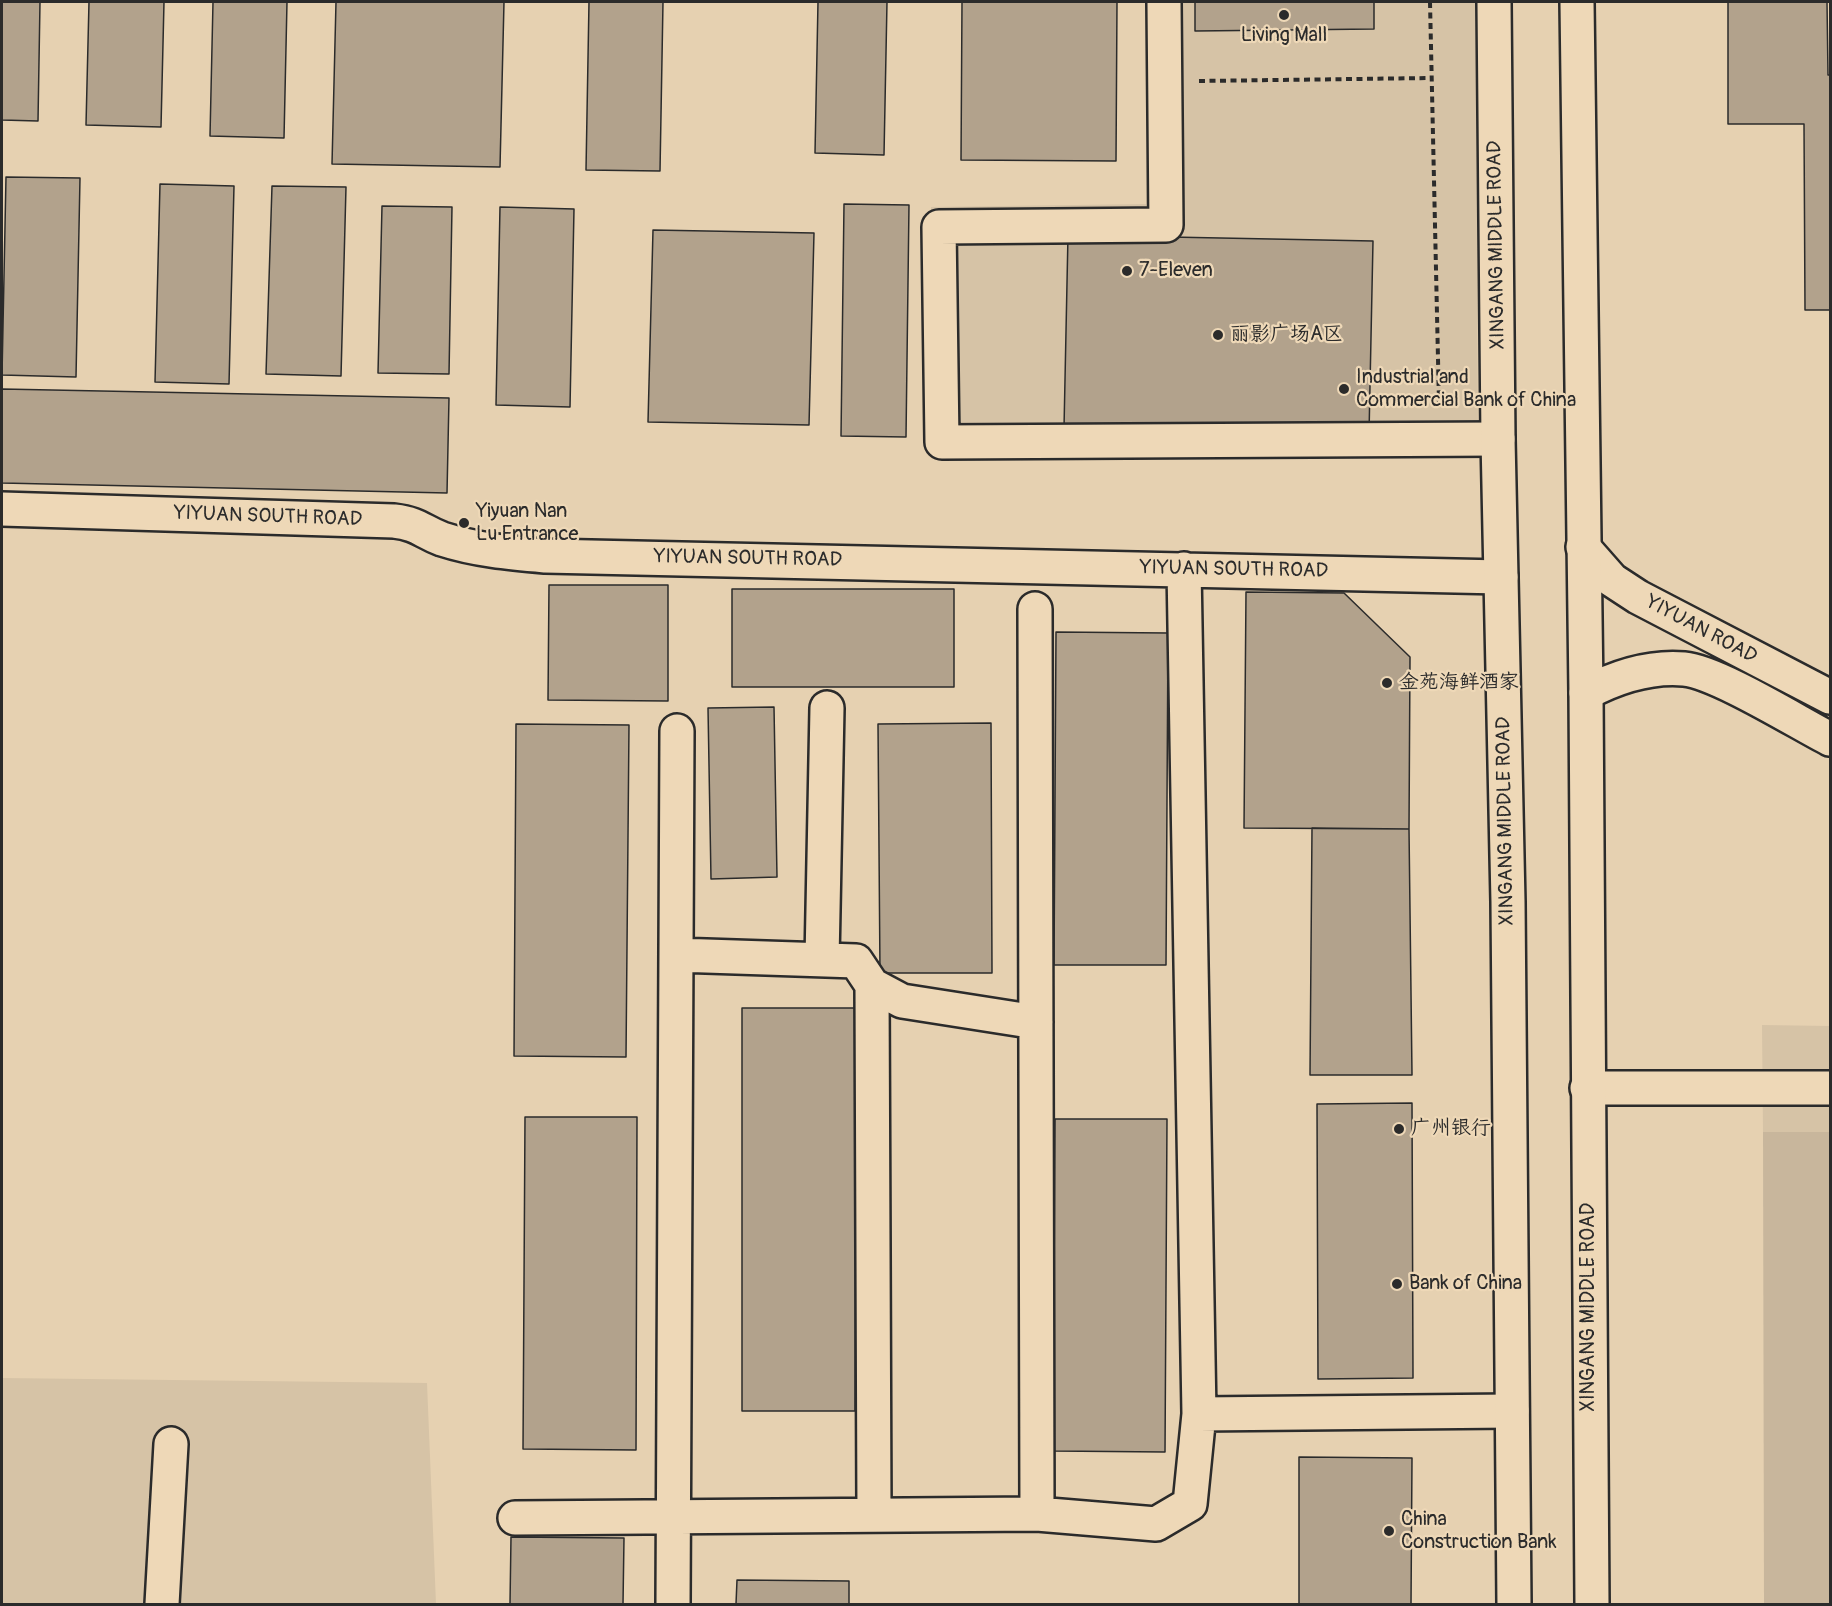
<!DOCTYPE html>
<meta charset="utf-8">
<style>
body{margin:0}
#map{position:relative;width:1832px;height:1606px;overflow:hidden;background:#e6d1b1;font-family:Pangolin,sans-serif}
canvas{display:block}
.frame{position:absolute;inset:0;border:3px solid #2b2b2b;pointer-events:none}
</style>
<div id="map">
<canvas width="1832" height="1606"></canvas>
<div class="frame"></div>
</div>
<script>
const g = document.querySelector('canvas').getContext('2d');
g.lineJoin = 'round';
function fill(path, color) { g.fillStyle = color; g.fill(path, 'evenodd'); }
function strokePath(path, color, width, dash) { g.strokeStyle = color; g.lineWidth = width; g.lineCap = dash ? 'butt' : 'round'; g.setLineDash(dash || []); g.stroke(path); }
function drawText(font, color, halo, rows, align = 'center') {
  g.font = font + ' Pangolin,"LXGW WenKai TC",sans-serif'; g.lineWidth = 4.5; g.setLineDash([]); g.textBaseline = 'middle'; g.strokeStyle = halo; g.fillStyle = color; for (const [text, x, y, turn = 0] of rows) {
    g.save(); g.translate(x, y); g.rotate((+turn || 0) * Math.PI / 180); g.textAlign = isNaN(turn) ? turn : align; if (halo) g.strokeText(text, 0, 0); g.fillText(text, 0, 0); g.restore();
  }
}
const built = new Path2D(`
 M1147,2h329l2,447 -550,-3 3,-239 215,-3z
 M1762,1025l68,1v106h-67z
 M2,1378l425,5 9,221h-434z`);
const green = new Path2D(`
 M1763,1132h67v472h-66z`);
const building = new Path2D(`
 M2,2h38l-2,119 -36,-1z
 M89,2h75l-3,125 -75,-2z
 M213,2h74l-3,136 -74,-2z
 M336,2h168l-4,165 -168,-3z
 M589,2h74l-3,169 -74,-1z
 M818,2h69l-3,153 -69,-2z
 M962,2h155l-1,159 -155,-1z
 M1195,2h179v27l-179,2z
 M1728,2h99l1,73h2v235h-25l-1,-186h-76z
 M6,177l74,1 -4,199 -74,-2z
 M160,184l74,2 -5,198 -74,-2z
 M272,186l74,1 -5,189 -75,-2z
 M844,204l65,1 -3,232 -65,-1z
 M382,206l70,1 -3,167 -71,-1z
 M500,207l74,2 -4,198 -74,-2z
 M653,230l161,3 -5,192 -161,-3z
 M1068,235l305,6 -4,193 -305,-6z
 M2,389l447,9 -2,95 -445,-10z
 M549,585h119v116l-120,-1z
 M732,589h222v98h-222z
 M1246,592l98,1 66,64 -1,172 -165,-1z
 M1056,632l112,1 -2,332h-112z
 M774,707l3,170 -66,2 -3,-171z
 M991,723l1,250h-112l-2,-249z
 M516,724l113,1 -3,332 -112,-1z
 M1312,828l97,1 3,246h-102z
 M742,1008h114l-1,403h-113z
 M1412,1103l1,275 -95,1 -1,-275z
 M525,1117h112l-1,333 -113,-1z
 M1055,1119h112l-2,333 -112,-1z
 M1299,1457l113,1 -1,146h-112z
 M511,1537l113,1 -1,66h-113z
 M737,1580l112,1v23h-113z`);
const path = new Path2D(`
 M1430,2l9,401
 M1199,81l233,-3`);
const minor = new Path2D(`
 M1164,2l2,223 -227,2 3,215 556,-3
 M2,509l392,12c25,3 27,10 48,18 34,11 68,14 103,17l956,21
 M1583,547l29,33 26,17 192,100
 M1035,609l2,905 119,10 34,-20 9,-90 -15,-845
 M1586,693c30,-16 63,-27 98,-24 33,3 113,53 146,70
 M676,955l180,6 16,24 2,530
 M822,960l5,-252
 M872,985l30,16 134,21
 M1587,1088h243
 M1199,1414l313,-3
 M515,1518l522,-4
 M162,1604l9,-160
 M673,1604l4,-873`);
const major = new Path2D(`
 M1494,2l4,437 10,463 6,702
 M1577,2l9,691 6,911`);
const markers = [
 [1284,15,6,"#2b2b2b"],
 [1127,271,6,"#2b2b2b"],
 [1218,335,6,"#2b2b2b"],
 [1344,389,6,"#2b2b2b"],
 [464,523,6,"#2b2b2b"],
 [1387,683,6,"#2b2b2b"],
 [1399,1129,6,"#2b2b2b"],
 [1397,1284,6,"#2b2b2b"],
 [1389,1531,6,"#2b2b2b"]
];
const poiNames = [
 ["Living Mall",1284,36,"center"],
 ["7-Eleven",1139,271],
 ["丽影广场A区",1230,335],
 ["Industrial and",1356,378],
 ["Commercial Bank of China",1356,401],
 ["Yiyuan Nan",476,512],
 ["Lu Entrance",476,535],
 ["金苑海鲜酒家",1399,683],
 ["广州银行",1411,1129],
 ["Bank of China",1409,1284],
 ["China",1401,1520],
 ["Construction Bank",1401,1543]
];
const streetNames = [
 ["XINGANG MIDDLE ROAD",1497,245,-91],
 ["YIYUAN SOUTH ROAD",268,517,2],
 ["YIYUAN SOUTH ROAD",748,559,1],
 ["YIYUAN SOUTH ROAD",1234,570,1],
 ["YIYUAN ROAD",1701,630,28],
 ["XINGANG MIDDLE ROAD",1506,821,-91],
 ["XINGANG MIDDLE ROAD",1589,1307,-90]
];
fill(built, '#d6c3a6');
fill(green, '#c8b69c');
fill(building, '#b2a28c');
strokePath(building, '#2b2b2b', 1.5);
strokePath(minor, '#2b2b2b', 38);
strokePath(major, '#2b2b2b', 38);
strokePath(path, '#2b2b2b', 4, [6, 4.5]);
strokePath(minor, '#eed8b7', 33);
strokePath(major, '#eed8b7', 33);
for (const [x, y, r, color] of markers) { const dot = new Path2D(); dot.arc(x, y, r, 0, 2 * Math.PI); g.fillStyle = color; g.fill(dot); strokePath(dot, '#eed8b7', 2); }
drawText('20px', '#2b2b2b', '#eed8b7', poiNames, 'left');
drawText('20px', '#2b2b2b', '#eed8b7', streetNames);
</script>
